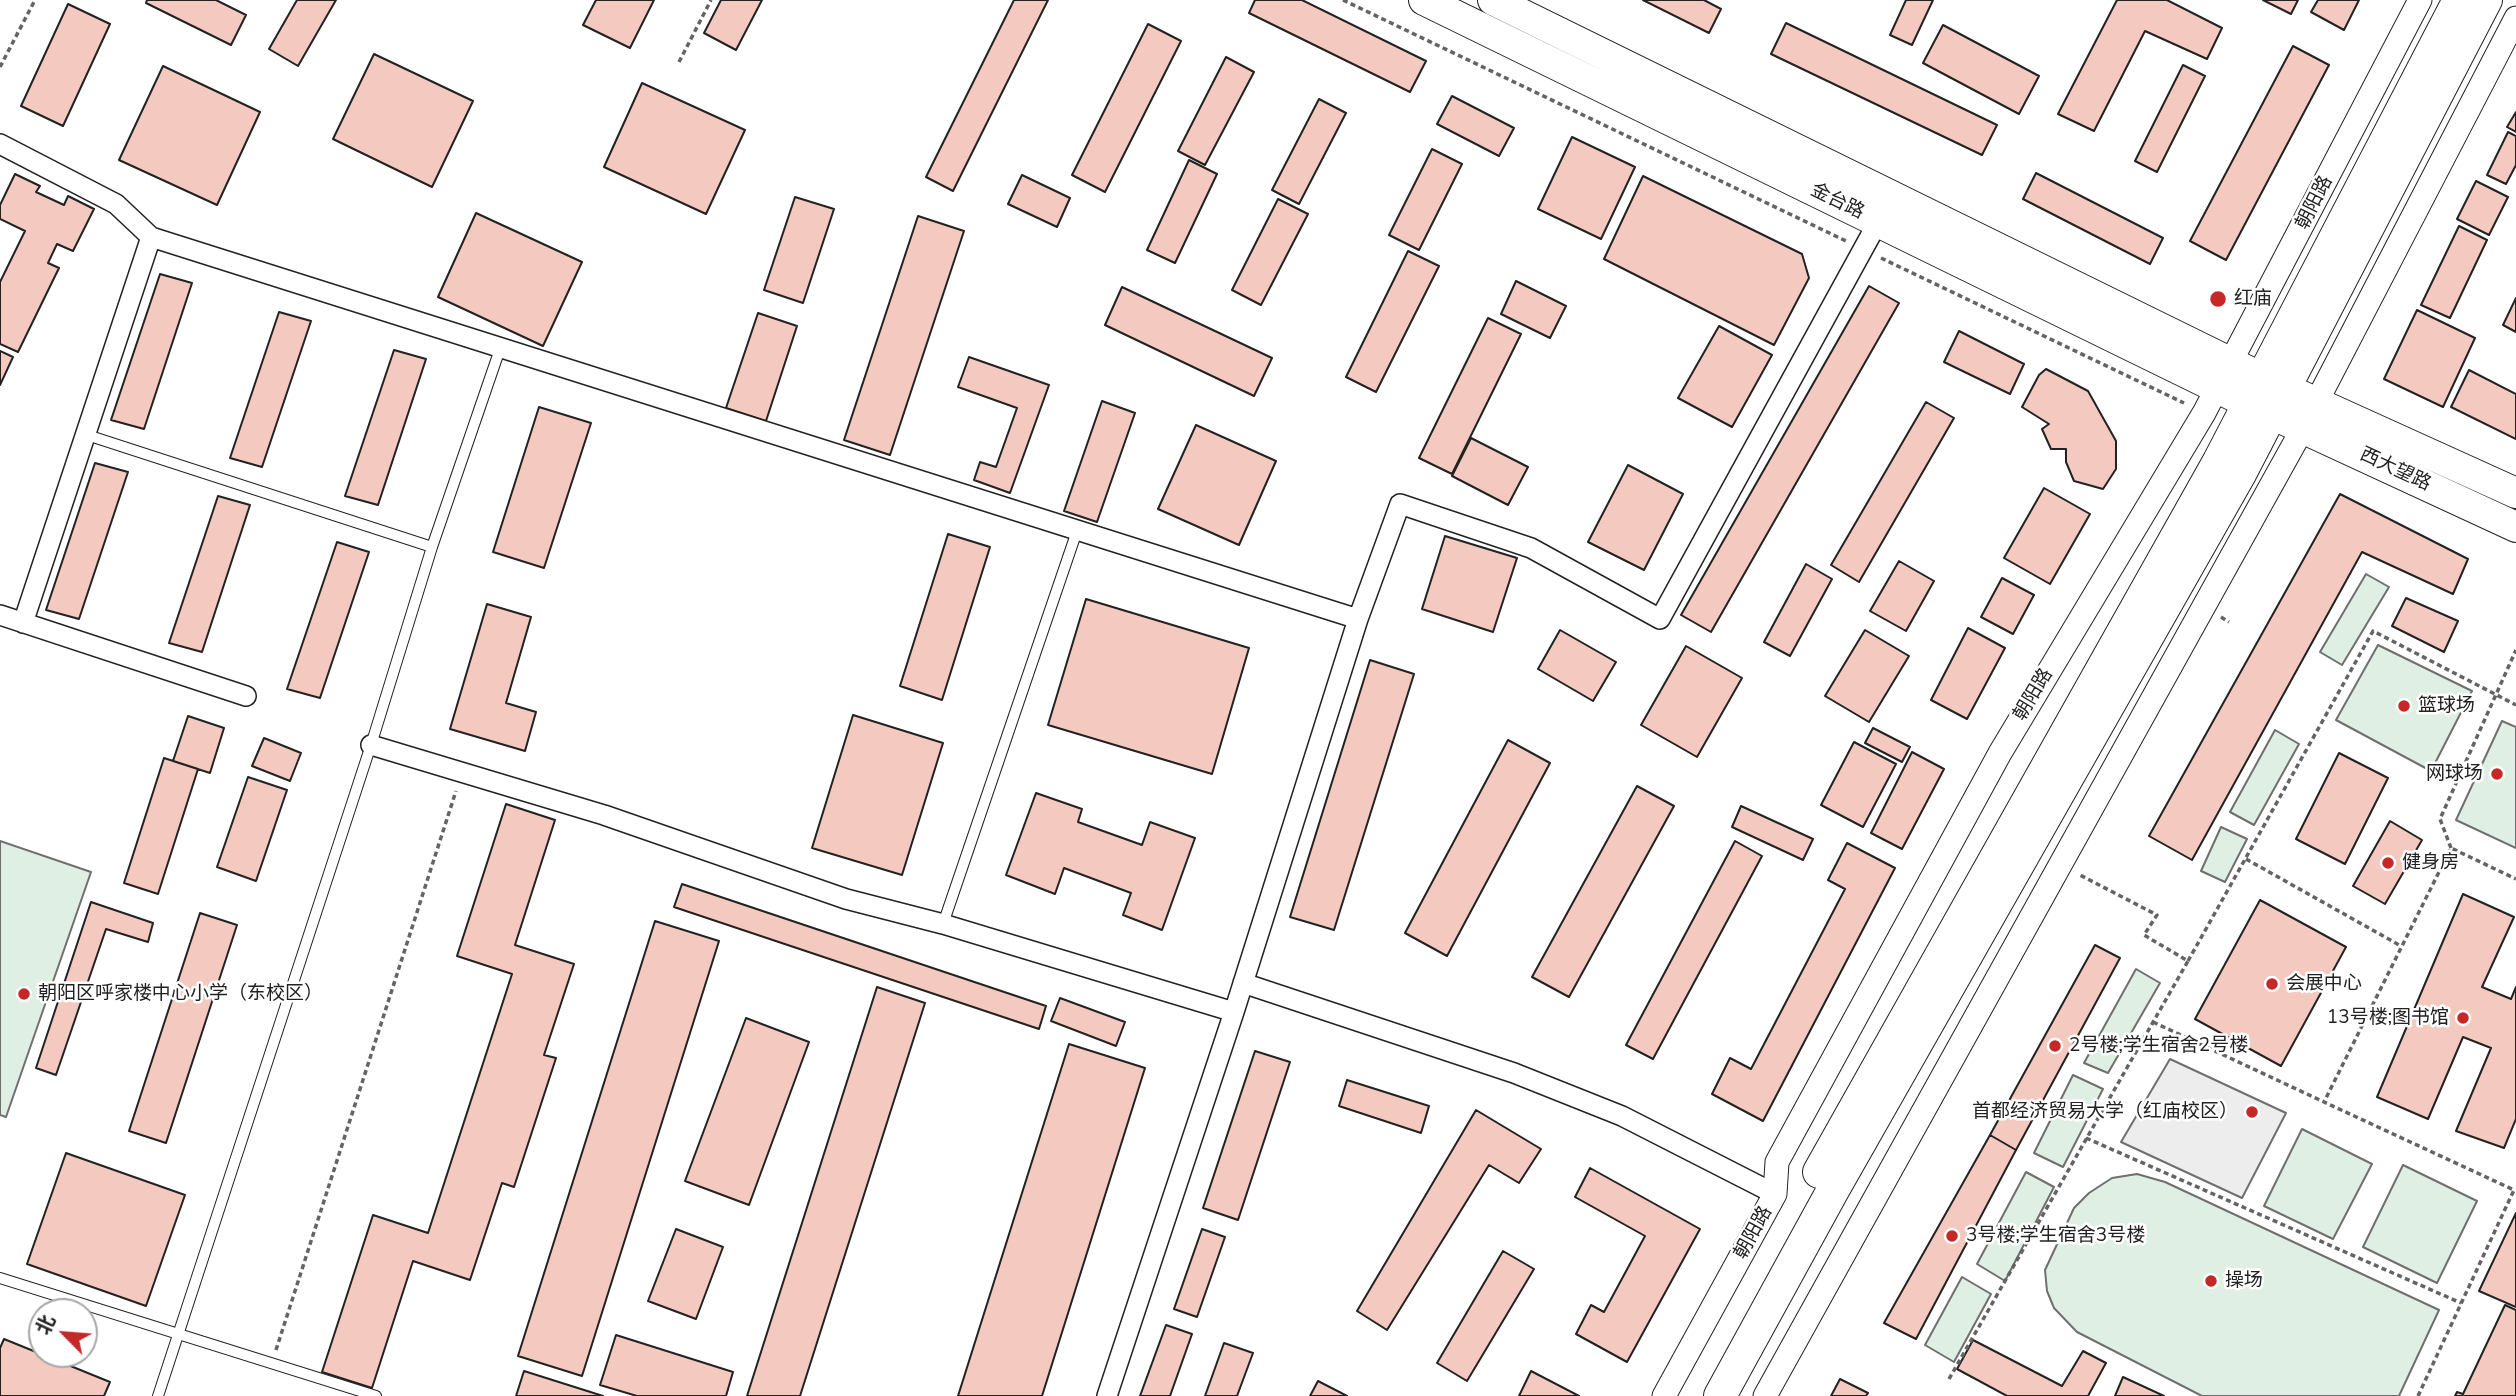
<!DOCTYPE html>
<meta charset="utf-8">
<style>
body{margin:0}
#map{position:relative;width:2516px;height:1396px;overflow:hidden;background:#fff;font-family:"Nunito Sans","Noto Sans SC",sans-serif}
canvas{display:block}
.north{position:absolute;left:28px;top:1298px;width:70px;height:70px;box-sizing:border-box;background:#fff;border:2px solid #a7a7a7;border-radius:50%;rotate:295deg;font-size:19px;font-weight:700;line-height:28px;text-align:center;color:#222}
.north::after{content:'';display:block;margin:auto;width:24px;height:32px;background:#c62828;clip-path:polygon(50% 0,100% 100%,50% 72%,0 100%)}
</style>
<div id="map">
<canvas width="2516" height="1396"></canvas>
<div class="north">北</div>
</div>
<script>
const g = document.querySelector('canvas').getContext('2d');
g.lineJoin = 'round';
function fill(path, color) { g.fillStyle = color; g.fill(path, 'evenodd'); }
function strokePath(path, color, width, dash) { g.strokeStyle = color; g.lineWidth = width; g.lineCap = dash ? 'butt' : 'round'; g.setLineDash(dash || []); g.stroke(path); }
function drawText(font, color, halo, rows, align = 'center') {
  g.font = font + ' "Nunito Sans","Noto Sans SC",sans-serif'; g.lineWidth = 5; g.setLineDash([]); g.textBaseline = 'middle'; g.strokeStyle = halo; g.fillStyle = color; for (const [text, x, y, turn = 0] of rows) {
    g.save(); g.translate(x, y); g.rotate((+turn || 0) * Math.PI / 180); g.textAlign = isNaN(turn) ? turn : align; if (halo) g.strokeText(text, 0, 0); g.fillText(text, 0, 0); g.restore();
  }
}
const green = new Path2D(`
 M2366,574l23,13 -47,78 -22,-13z
 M2378,645l94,46 -41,80 -95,-51z
 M2502,721l14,6v121l-60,-28z
 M2275,730l24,14 -45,81 -24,-13z
 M2221,827l26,12 -22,43 -24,-11z
 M0,841l91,31 -85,245 -6,-2z
 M2136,969l24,14 -52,90 -24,-10z
 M2073,1075l30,14 -40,78 -29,-14z
 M2302,1129l70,35 -39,75 -69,-33z
 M2403,1165l74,36 -40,82 -74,-36z
 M2026,1172l28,15 -49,94 -28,-17z
 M2137,1174l28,8 274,128 -40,86h-197l-125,-64 -23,-24 -7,-17 -2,-21 29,-62 15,-15 23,-15z
 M1962,1277l29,17 -37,68 -29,-17z`);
const parking = new Path2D(`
 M2170,1059l116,54 -44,85 -121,-56z`);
const building = new Path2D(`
 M147,0h69l30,15 -15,30 -85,-42z
 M297,0h39l-38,66 -29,-17z
 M596,0h58l-24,48 -47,-23z
 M721,0h41l-26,50 -32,-17z
 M1014,0h34l-95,191 -27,-14z
 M1255,0h47l124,61 -16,31 -161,-79z
 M1643,0h61l17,9 -12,24z
 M1906,0h27l-21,45 -22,-10z
 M2117,0h50l55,28 -15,31 -62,-28 -51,100 -36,-17z
 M2263,0h35l-7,14z
 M2318,0h41l-15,30 -33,-18z
 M68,4l42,20 -47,102 -42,-20z
 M1786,23l211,102 -15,30 -211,-101z
 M1148,24l33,17 -76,151 -33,-17z
 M1943,25l96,51 -20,38 -96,-51z
 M2293,46l36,19 -103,195 -36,-19z
 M374,54l99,47 -41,86 -99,-48z
 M1226,57l28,15 -49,93 -27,-14z
 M2183,65l22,11 -48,96 -22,-11z
 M163,66l97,46 -43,93 -98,-45z
 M642,83l103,47 -39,84 -102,-47z
 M1452,96l62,32 -15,28 -62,-32z
 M1319,99l27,14 -47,91 -27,-14z
 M2516,112v20l-9,-5z
 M2508,132l8,4v29l-10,19 -19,-9z
 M1572,137l63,30 -34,72 -63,-30z
 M1432,149l30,15 -43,86 -30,-15z
 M1189,160l28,14 -42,89 -28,-13z
 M2036,173l127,65 -13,26 -127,-65z
 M15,174l25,12 -4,6 28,13 4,-9 26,13 -21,42 -16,-7 -9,19 11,5 -41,84 -18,-8v-62l25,-51 -25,-12v-14z
 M1022,175l48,23 -13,29 -49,-23z
 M1643,176l159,78 7,24 -35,67 -170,-86z
 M2476,181l32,16 -19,38 -32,-16z
 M795,197l39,12 -31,94 -39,-13z
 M1278,199l30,15 -47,91 -29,-15z
 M476,213l106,49 -39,84 -105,-49z
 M918,216l46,15 -74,224 -46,-15z
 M2459,226l28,14 -37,78 -29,-13z
 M1408,251l31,15 -63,126 -30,-15z
 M160,274l32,9 -48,146 -33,-9z
 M1516,281l50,25 -16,32 -49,-24z
 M1869,286l30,17 -188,329 -30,-17z
 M1122,287l150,71 -18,38 -149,-71z
 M2516,298v34l-13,-7z
 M2417,310l58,28 -32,69 -59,-28z
 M279,312l32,9 -49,146 -32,-9z
 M758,313l39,13 -31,95 -40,-13z
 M1488,318l33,16 -69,140 -33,-16z
 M1719,326l53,29 -40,72 -54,-29z
 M1959,331l65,33 -14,30 -66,-32z
 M394,350l32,9 -48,146 -33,-9z
 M0,351l13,6 -13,28z
 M969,357l80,28 -39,108 -36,-13 6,-18 16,5 21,-59 -59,-21z
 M2046,369l42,22 28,50v28l-13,20 -29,-8 -8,-19v-13h-15l-9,-20 7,-5 -27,-17 17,-32z
 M2469,370l47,24v45l-65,-32z
 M1102,401l33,12 -38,109 -33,-11z
 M1926,402l28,16 -95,164 -28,-17z
 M539,407l52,16 -47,145 -51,-16z
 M1196,425l80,36 -37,84 -81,-36z
 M1471,438l57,29 -20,38 -56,-29z
 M95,463l33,9 -49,147 -33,-9z
 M1628,465l55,29 -39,76 -56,-28z
 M2044,488l46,26 -40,70 -46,-26z
 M2340,494l128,65 -15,35 -91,-42 -170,308 -43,-24z
 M218,496l32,9 -48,147 -33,-9z
 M948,534l42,13 -48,153 -42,-14z
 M1445,536l72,22 -24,74 -71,-23z
 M337,542l32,10 -49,146 -33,-9z
 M1899,561l35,20 -28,50 -36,-20z
 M1806,564l26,15 -42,77 -26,-14z
 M2002,578l32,17 -21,39 -32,-17z
 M2406,598l52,23 -14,31 -52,-26z
 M1086,599l163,49 -37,126 -164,-49z
 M487,604l44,13 -25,86 30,9 -11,39 -75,-22z
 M1968,628l37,20 -38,71 -36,-19z
 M1560,630l56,32 -23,39 -55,-32z
 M1865,630l44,26 -40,66 -44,-26z
 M1686,646l56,32 -45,79 -56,-32z
 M1370,660l44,14 -80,256 -44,-13z
 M853,715l90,28 -41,132 -90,-27z
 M188,716l36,12 -14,45 -37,-12z
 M1873,728l37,19 -8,15 -37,-19z
 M264,738l37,15 -11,28 -38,-15z
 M1508,740l42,23 -103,193 -42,-23z
 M1854,742l42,22 -33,63 -42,-22z
 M1912,752l32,17 -42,80 -31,-16z
 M2339,753l49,25 -43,86 -49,-25z
 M164,758l34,11 -40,125 -34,-11z
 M248,777l39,13 -31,91 -39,-14z
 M1637,786l37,20 -105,191 -37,-20z
 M1036,793l46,16 -4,13 64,23 8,-23 45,16 -33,92 -39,-15 8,-22 -67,-25 -9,26 -49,-19z
 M506,804l49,16 -40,125 59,19 -30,91 12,3 -42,129 -12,-4 -32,97 -57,-19 -41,127 -50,-16 51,-157 55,18 84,-259 -55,-18z
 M1741,806l72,33 -10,21 -71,-33z
 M2390,821l32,19 -37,64 -32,-18z
 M1735,841l27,15 -109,203 -27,-14z
 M1847,843l48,25 -132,253 -51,-27 18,-36 21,11 94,-180 -17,-9z
 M682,884l364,122 -7,23 -365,-122z
 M2463,894l51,23 -32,70 29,12 5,-12v132l-12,29 -48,-17 35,-83 -28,-11 -35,82 -51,-22z
 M2260,900l86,47 -65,119 -86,-47z
 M91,902l62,21 -5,19 -42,-13 -50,146 -20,-7z
 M200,913l37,12 -71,218 -37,-12z
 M655,921l64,20 -137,435 -64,-20z
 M2095,945l25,13 -104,192 -26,-15z
 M877,987l48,16 -125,393h-53z
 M1060,998l65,24 -9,24 -65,-25z
 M746,1018l63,24 -60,163 -64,-24z
 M1069,1044l76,24 -103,328h-84z
 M1255,1051l35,11 -52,158 -35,-12z
 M1347,1080l82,26 -8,27 -82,-27z
 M1476,1110l65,39 -22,34 -30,-18 -102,165 -30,-19z
 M1990,1135l26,15 -100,189 -32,-16z
 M66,1153l119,42 -39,111 -119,-42z
 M1590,1168l110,61 -73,133 -51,-28 15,-29 13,7 41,-76 -70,-39z
 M2516,1213v94l-37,-16z
 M676,1229l47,18 -27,72 -48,-18z
 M1202,1229l23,8 -28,80 -23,-8z
 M1503,1251l31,18 -67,112 -30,-18z
 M2505,1305l11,5v86h-61l2,-4 6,2z
 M1166,1325l26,9 -22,62h-30z
 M616,1335l117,37 -7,24h-89l-37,-11z
 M4,1339l106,43 -6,14h-104v-48z
 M1973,1340l89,46 21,-35 23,12 -18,33h-81l-50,-27z
 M1224,1343l29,10 -16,43h-32z
 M524,1371l79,25h-87z
 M1531,1371l48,25h-60z
 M2123,1377l41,19h-49z
 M1840,1379l28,14 -2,3h-35z
 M1318,1381l29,15h-37z`);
const path = new Path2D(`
 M1343,0l503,241
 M679,62l32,-62
 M0,67l35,-67
 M1881,258l303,145
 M2221,617l8,5
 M2451,848l-11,-29 76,-169
 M2246,859l155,87
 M2188,961l185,-330 143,74
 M2153,1022l171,80
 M2086,1138l375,165
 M276,1350l180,-559
 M1949,1379l239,-418 -44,-26 13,-20 -79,-41
 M2418,1396l96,-206 -190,-88 127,-254 65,31`);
const service = new Path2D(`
 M87,435l345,112
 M943,924l135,-396
 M0,1278l376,118
 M158,1396l213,-651 61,-198 68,-198`);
const minor = new Path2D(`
 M0,144l116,60 35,33 1207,382 -124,393 -127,384
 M0,615l246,81
 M1358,619l42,-115 131,44 129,71 218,-397
 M23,623l128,-386
 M371,745l233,70 242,84 97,25 291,88
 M1243,983l271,90 108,43 153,78`);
const tertiary = new Path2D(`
 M1664,1396l111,-202 2,-32 223,-409 204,-340 216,-413
 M1765,1396l538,-968 213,-410`);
const primary = new Path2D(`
 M1424,0l826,404 266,123
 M1493,0l769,378 254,115`);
const trunk = new Path2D(`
 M1819,1172l400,-711 240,-461
 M1720,1396l113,-206 408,-718 245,-472`);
const markers = [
 [2218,299,9,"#c62828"],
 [2404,706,7,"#c62828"],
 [2497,774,7,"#c62828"],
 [2388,863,7,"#c62828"],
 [2272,984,7,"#c62828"],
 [24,994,7,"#c62828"],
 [2463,1018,7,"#c62828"],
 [2055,1046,7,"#c62828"],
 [2252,1112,7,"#c62828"],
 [1952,1236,7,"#c62828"],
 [2211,1281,7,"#c62828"]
];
const streetNames = [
 ["金台路",1837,202,26],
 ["朝阳路",2315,203,-63],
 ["西大望路",2395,470,25],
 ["朝阳路",2034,695,-59],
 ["朝阳路",1754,1233,-61]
];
const poiNames = [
 ["红庙",2234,299],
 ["篮球场",2418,706],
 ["网球场",2483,774,"right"],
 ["健身房",2402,863],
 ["会展中心",2286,984],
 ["朝阳区呼家楼中心小学（东校区）",38,994],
 ["13号楼;图书馆",2449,1018,"right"],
 ["2号楼;学生宿舍2号楼",2069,1046],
 ["首都经济贸易大学（红庙校区）",2238,1112,"right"],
 ["3号楼;学生宿舍3号楼",1966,1236],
 ["操场",2225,1281]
];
fill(green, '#e0efe3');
strokePath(green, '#6f6f6f', 2);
fill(parking, '#ededed');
strokePath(parking, '#6f6f6f', 2);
fill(building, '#f3c9c0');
strokePath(building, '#222', 2);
strokePath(service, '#222', 12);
strokePath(minor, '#222', 22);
strokePath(tertiary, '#222', 25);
strokePath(primary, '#222', 32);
strokePath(trunk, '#222', 34);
strokePath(path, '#646464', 3.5, [5, 3.5]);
strokePath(service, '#fff', 10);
strokePath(minor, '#fff', 19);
strokePath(tertiary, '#fff', 23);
strokePath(primary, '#fff', 30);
strokePath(trunk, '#fff', 32);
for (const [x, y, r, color] of markers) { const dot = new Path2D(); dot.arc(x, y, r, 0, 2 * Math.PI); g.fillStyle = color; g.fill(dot); strokePath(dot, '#fff', 2.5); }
drawText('19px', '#222', '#fff', streetNames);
drawText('19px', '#222', '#fff', poiNames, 'left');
</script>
